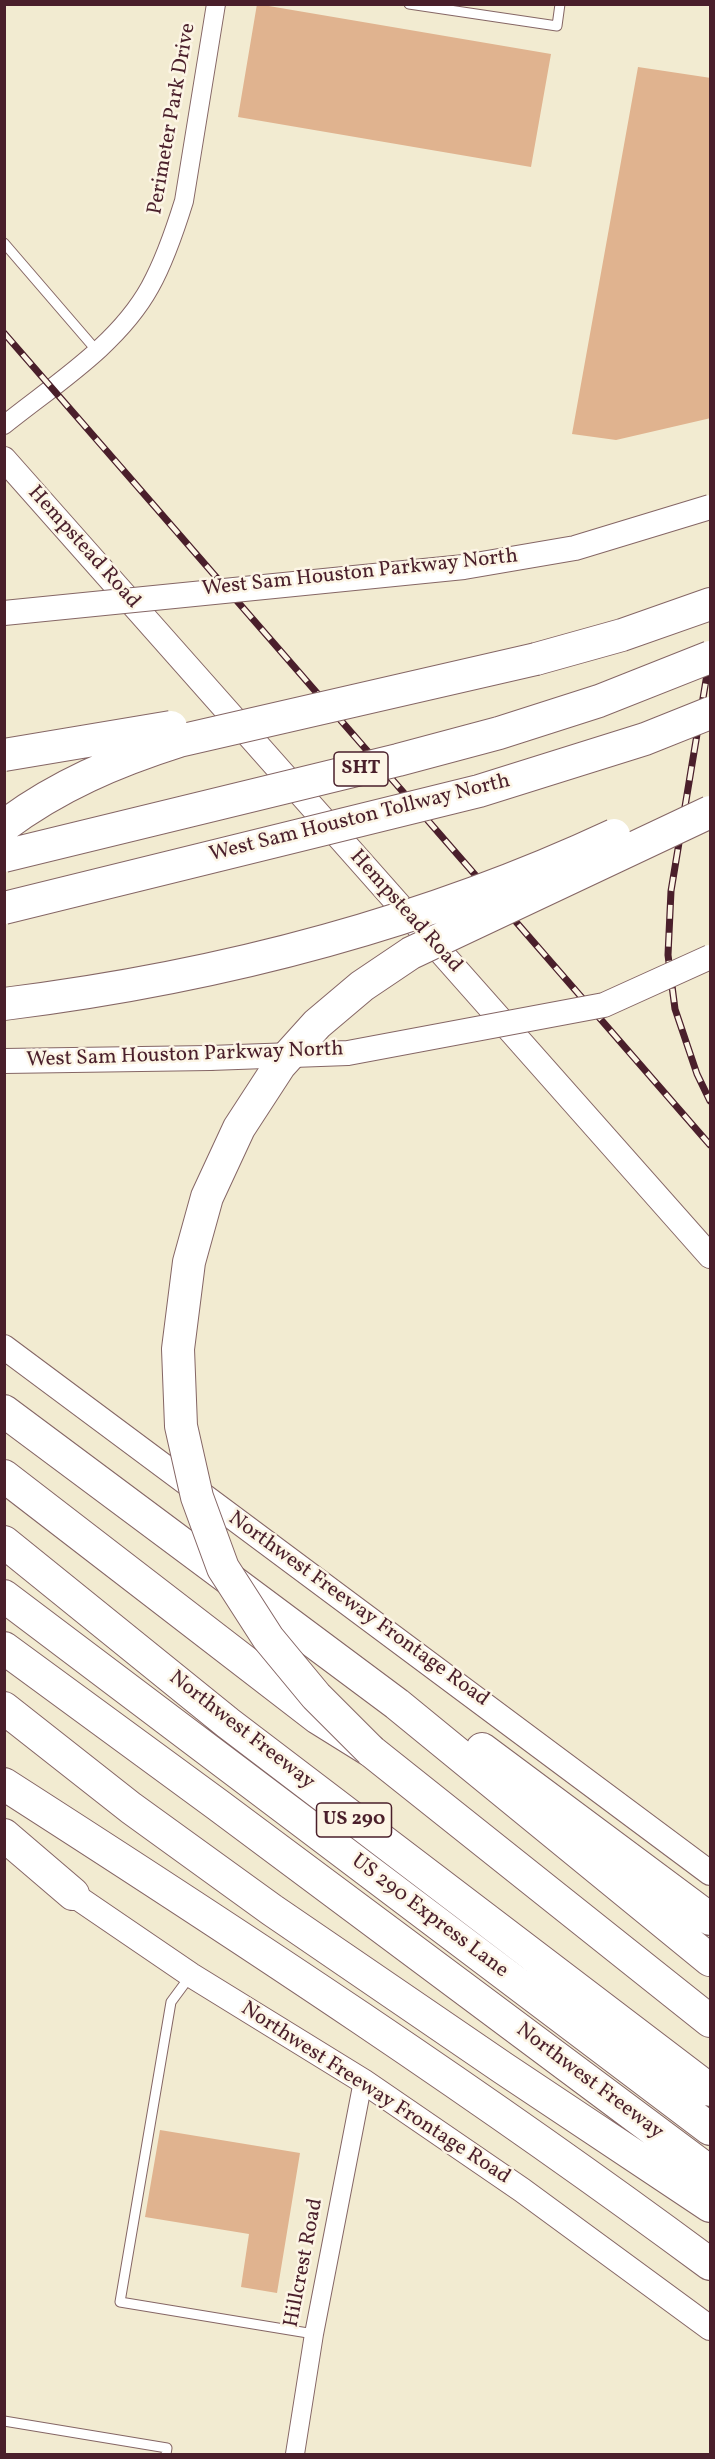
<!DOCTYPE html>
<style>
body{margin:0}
#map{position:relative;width:715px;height:2459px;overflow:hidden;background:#f2ebd1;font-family:Vollkorn,serif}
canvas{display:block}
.frame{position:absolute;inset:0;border:6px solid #4a1f2b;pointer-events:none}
</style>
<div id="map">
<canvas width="715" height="2459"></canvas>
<div class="frame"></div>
</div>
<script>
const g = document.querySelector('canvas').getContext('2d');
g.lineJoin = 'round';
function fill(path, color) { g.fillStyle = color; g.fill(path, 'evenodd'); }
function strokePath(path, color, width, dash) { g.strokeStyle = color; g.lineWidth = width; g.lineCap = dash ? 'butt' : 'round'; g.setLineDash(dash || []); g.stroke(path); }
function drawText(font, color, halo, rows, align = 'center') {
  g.font = font + ' Vollkorn,serif'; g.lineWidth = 5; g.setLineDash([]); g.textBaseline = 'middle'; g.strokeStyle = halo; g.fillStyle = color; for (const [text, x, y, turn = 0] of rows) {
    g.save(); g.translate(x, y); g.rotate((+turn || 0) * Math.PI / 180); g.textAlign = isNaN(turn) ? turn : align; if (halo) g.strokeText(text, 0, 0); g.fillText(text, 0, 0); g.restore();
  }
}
const building = new Path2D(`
 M257,4l294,50 -20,113 -293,-50z
 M638,67l73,11v340l-95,22 -44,-6z
 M160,2130l140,23 -23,140 -36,-6 8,-53 -104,-17z`);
const lane = new Path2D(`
 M409,4l148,22 3,-22
 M4,243l93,108
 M191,1975l-20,27 -51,300 194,32
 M4,2421l163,27 -1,6`);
const street = new Path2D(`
 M4,425c51,-41 114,-80 146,-138 15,-27 25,-57 34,-86l32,-197
 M295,2454l19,-120 49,-253`);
const secondary = new Path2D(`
 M4,459l706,797
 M4,1061l206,-3
 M4,1347l706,526
 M59,1885l132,90 172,106 159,109 188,138`);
const highway = new Path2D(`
 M536,659l86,-24 88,-31
 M4,1411l393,293 313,256
 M4,1476l314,242 53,33 339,270
 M4,1542l224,181 482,367
 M4,1596l706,533
 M4,1648l214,157 492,367
 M4,1708l127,100 141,102 231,158 207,138
 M482,1749l228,170
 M4,1784c240,154 478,311 706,480
 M4,1835l69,59`);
const rail = new Path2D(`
 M4,333l706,812
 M710,656l-39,235 -3,64 7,54 22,65 13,27`);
const secondaryBridge = new Path2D(`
 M4,613l460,-46 111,-19 135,-41
 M210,1058l138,-5 256,-48 106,-48`);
const highwayBridge = new Path2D(`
 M4,755l167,-28
 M4,826c53,-40 112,-65 175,-85l357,-82
 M4,856l394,-96 101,-27 100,-32 111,-44
 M4,908l475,-117 166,-52 65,-26
 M4,1004c209,-26 419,-80 610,-169
 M371,1751l-55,-55 -48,-58 -45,-70 -26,-71 -16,-71 -3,-77 11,-87 18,-65 32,-69 41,-63 37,-41 45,-38 49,-33 299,-141`);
const shields = [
 [361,769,54],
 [354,1820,75]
];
const shieldNames = [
 ["SHT",361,769],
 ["US 290",354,1820]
];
const streetNames = [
 ["Perimeter Park Drive",173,119,-80],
 ["Hempstead Road",83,548,48],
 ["West Sam Houston Parkway North",360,574,-6],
 ["West Sam Houston Tollway North",360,819,-14],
 ["Hempstead Road",405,912,48],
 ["West Sam Houston Parkway North",185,1056,-2],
 ["Northwest Freeway Frontage Road",358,1610,36],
 ["Northwest Freeway",241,1731,38],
 ["US 290 Express Lane",429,1917,37],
 ["Northwest Freeway",589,2082,37],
 ["Northwest Freeway Frontage Road",375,2094,33],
 ["Hillcrest Road",305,2263,-79]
];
fill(building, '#e0b38f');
strokePath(lane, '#856665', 11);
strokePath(street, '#856665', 20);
strokePath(secondary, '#856665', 26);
strokePath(highway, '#856665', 34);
strokePath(lane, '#fff', 9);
strokePath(street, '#fff', 18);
strokePath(secondary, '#fff', 24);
strokePath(highway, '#fff', 32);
strokePath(rail, '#4a1f2b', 7);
strokePath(rail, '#fcf5e5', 4.5, [14]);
strokePath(secondaryBridge, '#856665', 26, []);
strokePath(highwayBridge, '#856665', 34, []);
strokePath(secondaryBridge, '#fff', 24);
strokePath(highwayBridge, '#fff', 32);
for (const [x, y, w] of shields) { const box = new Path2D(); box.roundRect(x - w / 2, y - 17, w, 34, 4.5); g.fillStyle = '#fcf5e5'; g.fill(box); strokePath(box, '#4a1f2b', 1.5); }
drawText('bold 20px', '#4a1f2b', null, shieldNames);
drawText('21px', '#4a1f2b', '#fcf5e5', streetNames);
</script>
